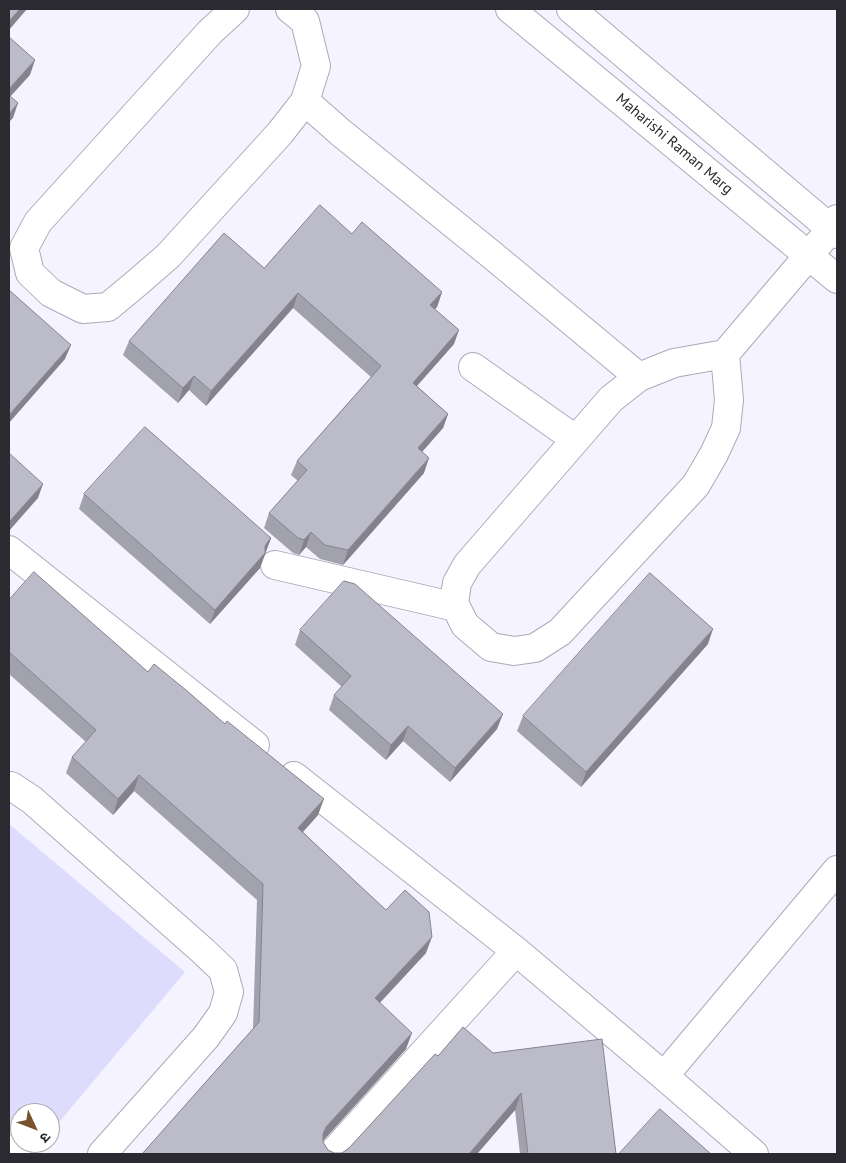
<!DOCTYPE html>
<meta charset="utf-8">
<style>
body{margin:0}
#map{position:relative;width:846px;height:1163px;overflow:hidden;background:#f4f3ff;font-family:"PT Sans","Noto Sans Devanagari",sans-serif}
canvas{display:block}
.frame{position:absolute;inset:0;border:10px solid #2b2a30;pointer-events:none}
.north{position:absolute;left:10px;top:1103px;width:50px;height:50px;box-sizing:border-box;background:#fff;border:1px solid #aaaaac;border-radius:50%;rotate:133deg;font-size:14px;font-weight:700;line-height:20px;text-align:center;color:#2b2a30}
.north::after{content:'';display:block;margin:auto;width:18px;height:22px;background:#77522d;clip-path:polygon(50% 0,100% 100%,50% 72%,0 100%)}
</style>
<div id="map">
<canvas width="846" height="1163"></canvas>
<div class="frame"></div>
<div class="north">उ</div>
</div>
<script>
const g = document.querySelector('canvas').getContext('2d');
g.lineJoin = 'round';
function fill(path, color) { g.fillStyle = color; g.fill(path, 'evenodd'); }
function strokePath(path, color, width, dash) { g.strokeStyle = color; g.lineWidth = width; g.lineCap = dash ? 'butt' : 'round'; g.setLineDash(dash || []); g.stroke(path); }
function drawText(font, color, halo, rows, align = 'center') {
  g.font = font + ' "PT Sans",sans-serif'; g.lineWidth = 4; g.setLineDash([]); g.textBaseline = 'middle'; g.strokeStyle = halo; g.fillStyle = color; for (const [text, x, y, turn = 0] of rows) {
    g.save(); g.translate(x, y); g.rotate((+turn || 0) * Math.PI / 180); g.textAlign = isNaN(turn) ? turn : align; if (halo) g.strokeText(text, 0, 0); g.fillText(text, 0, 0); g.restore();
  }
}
const green = new Path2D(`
 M9,824l176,148 -135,161v-20h-30v23l-11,-9z`);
const street = new Path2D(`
 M235,9l-25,23 -172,190 -14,26 6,25 21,20 32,16 25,-2 30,-25 30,-26 112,-123 25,-32 11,-35 -11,-45 -15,-12
 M305,101l35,31 152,123 147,122
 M725,354l4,46 -3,28 -12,26 -18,31 -136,147 -25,16 -21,3 -23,-4 -26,-22 -11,-22 3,-20 10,-18 144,-166 28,-22 35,-14 51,-9 106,-125 6,-10
 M473,367l102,72
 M9,550l246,195
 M275,565l181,42
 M294,776l222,175 148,125 90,78
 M9,786h2l21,14 171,151 20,19 6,22 -6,21 -17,24 -104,117
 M664,1076l173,-206
 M9,1149l7,5
 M332,1154l184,-203`);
const secondary = new Path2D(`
 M510,9l327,270
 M571,9l266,225`);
const wall = new Path2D(`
 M352,234l90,58 -5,15 -2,2 19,35 -37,42 31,28 -5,14 -21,24 2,21 -81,92 -23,-6 -14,-12 -7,8 -6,-2 -29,-25 5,-15 29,-32 -7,-6 6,-14 74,-84 -78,-69 -87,98 -17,-16 -11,13 -55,-48 6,-14 135,-73z
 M84,494l187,44 -11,30 -50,56 -131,-115z
 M9,600l139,72 170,143 -15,17 123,121 -46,50 26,46 -83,92v1l5,8 6,3h8l7,-5 89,-92 55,-3 123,101h-96l-5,-44 -38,44h-335l111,-125 4,-129 -123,-109 -21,24 -47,-42 6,-16 14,-15 -77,-68z
 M300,630l197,99 -47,53 -47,-41 -17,19 -57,-50 5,-15 8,-8 -47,-42z
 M708,644l-127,143 -64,-56 6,-15z`);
const shadedWall = new Path2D(`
 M20,9h7l-18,21v-9z
 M35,60l-5,15 -21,23v-9z
 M18,103l-5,15 -4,4v-8z
 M442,292l-5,15 -12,12 5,-14z
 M298,293l-5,15 -87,98 5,-15z
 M459,330l-5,14 -47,53 6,-14z
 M71,345l-6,14 -56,64v-8z
 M194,376l-5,14 -11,13 5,-15z
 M448,414l-5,14 -30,34 5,-14z
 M429,458l-5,15 -81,92 5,-15z
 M43,484l-5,14 -29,33v-10z
 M311,532l-5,15 -7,8 5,-15z
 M271,538l-11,30 -50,56 5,-14 54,-70z
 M713,629l-5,15 -127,143 5,-15z
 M503,714l-6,15 -47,53 5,-14z
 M408,726l-5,15 -17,19 5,-15z
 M139,775l-5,16 -21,24 5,-16z
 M324,799l-6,16 -26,29 6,-16z
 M432,937l-6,16 -57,61 6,-16z
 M412,1033l-6,16 -86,95 3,-10 3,-7z
 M521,1093l-6,17 -38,44h-8z`);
const building = new Path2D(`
 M9,9h11l-11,12z
 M9,37l26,23 -26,29z
 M9,95l9,8 -9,11z
 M320,205l32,29 10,-12 80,70 -12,13 29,25 -46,53 35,31 -30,34 11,10 -81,92 -23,-5 -14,-13 -7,8 -6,-2 -29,-25 38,-43 -10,-9 84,-95 -83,-73 -87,98 -17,-15 -11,12 -54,-47 95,-108 40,35z
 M9,290l62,55 -62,70z
 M145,427l126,111 -2,2 -4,6v7l-50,57 -131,-116z
 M9,453l34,31 -33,37h-1z
 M34,572l114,100 6,-8 32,26 39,34 2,-3 97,78 -26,29 88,82 19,-20 24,22 3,25 -57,61 37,35 -86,94 -3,7v8l5,8 6,3h8l7,-5 86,-94 3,2 25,-29 30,26 109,-14 14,115h-88l-7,-61 -52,61h-327l117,-132 4,-138 -124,-109 -21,24 -46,-42 24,-27 -87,-78v-52z
 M650,573l63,56 -127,143 -63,-56z
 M344,581l11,3 148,130 -48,54 -47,-42 -17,19 -57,-50 17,-19 -51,-46z
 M660,1109l51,45h-92z`);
const streetNames = [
 ["Maharishi Raman Marg",674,144,40]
];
fill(green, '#dedcfc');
strokePath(street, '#abaab8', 30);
strokePath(secondary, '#abaab8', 30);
strokePath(street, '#fff', 28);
strokePath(secondary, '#fff', 28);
fill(wall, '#a2a1ae');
fill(shadedWall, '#84838d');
fill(building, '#bcbbca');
strokePath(building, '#84838d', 1);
drawText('15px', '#2b2a30', '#fff', streetNames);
</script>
